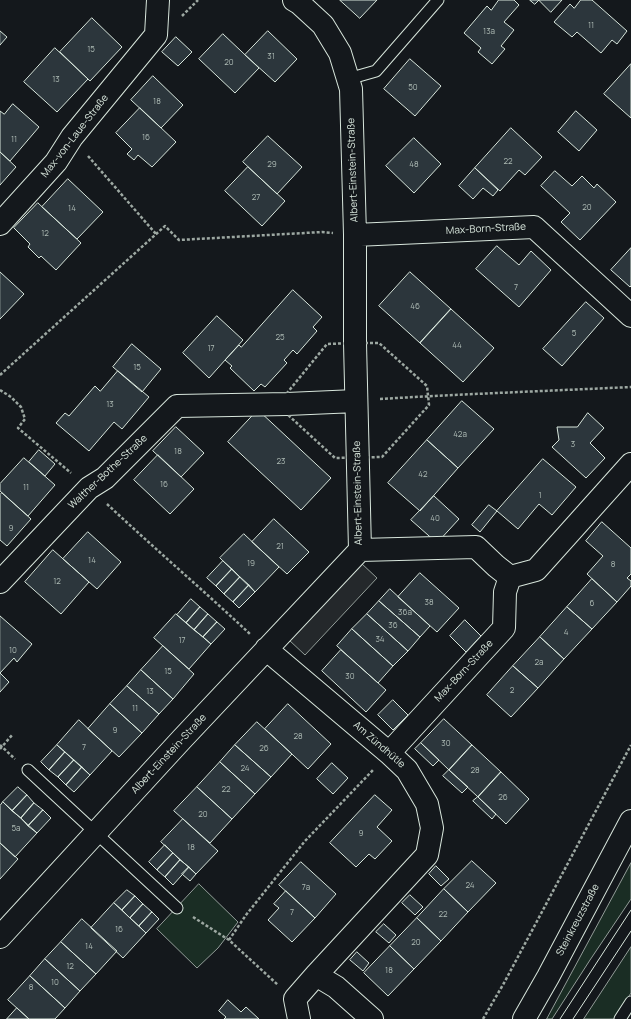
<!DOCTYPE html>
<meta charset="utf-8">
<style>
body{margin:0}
canvas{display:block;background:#14181c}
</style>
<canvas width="631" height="1019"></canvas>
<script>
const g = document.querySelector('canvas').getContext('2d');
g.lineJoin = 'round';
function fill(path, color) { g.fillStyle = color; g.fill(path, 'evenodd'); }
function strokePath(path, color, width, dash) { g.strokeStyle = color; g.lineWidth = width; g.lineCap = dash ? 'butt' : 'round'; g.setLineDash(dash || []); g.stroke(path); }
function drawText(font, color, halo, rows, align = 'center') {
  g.font = font + ' Manrope,sans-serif'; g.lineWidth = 3; g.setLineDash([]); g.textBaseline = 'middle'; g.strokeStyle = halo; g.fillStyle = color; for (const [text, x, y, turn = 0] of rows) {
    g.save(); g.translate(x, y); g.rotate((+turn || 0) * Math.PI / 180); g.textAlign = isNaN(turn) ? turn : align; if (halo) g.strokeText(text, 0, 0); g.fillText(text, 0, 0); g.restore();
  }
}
const green = new Path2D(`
 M631,863v36l-41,61 -38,59h-5z
 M199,884l39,38 -20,26 -21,20 -40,-39z
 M631,947v46l-2,3 -15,23h-30z`);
const parking = new Path2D(`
 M361,563l16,15 -72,77 -16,-15z`);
const building = new Path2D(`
 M340,0h37l-17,18z
 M499,0h15l5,5 -15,17 10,8 -13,16 4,3 -13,15 -14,-12 3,-4 -17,-15 23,-27 4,4z
 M530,0h9l-4,4z
 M539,0h23l-11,12z
 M581,0h11l35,31 -10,13 -5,-4 -11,13 -24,-21 -5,5 -18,-15 16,-18 4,4z
 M92,18l30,29 -32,34 -30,-29z
 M0,31l7,6 -7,8z
 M268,31l29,28 -22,23 -30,-27z
 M223,34l36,34 -24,25 -36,-34z
 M176,37l16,15 -14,14 -16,-14z
 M55,48l33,31 -31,33 -33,-30z
 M410,59l31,27 -26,30 -31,-27z
 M631,64v54l-27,-24z
 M153,76l30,29 -22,23 -30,-28z
 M13,104l26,23 -29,34 -10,-9v-41l4,3z
 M140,108l36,34 -24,25 -14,-12 -4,5 -7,-6 5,-5 -16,-16z
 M576,111l21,19 -18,21 -21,-19z
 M511,128l31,29 -17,18 -6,-5 -19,21 -25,-23z
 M268,136l34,31 -25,27 -34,-32z
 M414,138l27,26 -27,29 -28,-27z
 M0,152l16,15 -16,18z
 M248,167l37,34 -23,25 -37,-35z
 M475,168l23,22 -5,6 -10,-8 -10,11 -14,-13z
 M555,171l17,15 10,-10 12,12 3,-4 19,18 -36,38 -19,-18 9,-9 -29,-27z
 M68,179l35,33 -26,27 -35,-32z
 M38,203l43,40 -25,27 -15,-14 -2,2 -11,-11 2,-3 -16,-16z
 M497,246l22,19 12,-14 20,19 -32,37 -43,-38z
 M631,248v38l-1,1 -19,-17z
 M0,272l24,22 -24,25z
 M410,272l41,37 -31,34 -41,-37z
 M293,290l29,27 -9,10 4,4 -20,23 -4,-4 -9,10 3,3 -22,24 -4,-3 -7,7 -24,-23 2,-2 -7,-6 14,-15 2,2z
 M586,302l18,16 -42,48 -19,-17z
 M451,309l43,39 -31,34 -43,-39z
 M217,316l26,24 -34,38 -26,-25z
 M132,344l29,25 -19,23 -29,-25z
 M118,371l31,26 -27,32 -8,-7 -25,29 -33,-28 9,-10 4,3 26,-30 5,5z
 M462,401l32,28 -36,39 -31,-28z
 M258,410l73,68 -30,32 -73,-68z
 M588,413l16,15 -14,15 15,15 -19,20 -34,-31 7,-7 -2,-13h20z
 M176,427l28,26 -23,24 -28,-26z
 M427,440l31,28 -38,43 -32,-28z
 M39,450l16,14 -10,12 -16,-14z
 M158,455l36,34 -24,25 -36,-34z
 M24,458l31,27 -27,31 -28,-25v-7z
 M543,459l33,28 -24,28 -13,-11 -21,25 -21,-18z
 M2,493l29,26 -24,27 -7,-6v-45z
 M434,496l25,23 -22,24 -26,-23z
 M489,505l8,6 -17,21 -8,-7z
 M274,519l35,33 -22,22 -35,-32z
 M602,522l29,26v26l-4,4 4,3v5l-14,16 -30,-28 16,-18 -17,-15z
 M88,532l33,30 -24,27 -34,-30z
 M244,534l35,33 -24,25 -35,-34z
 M53,550l36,32 -28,32 -36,-32z
 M223,561l9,8 -16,17 -9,-8z
 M232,569l8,8 -16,17 -8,-8z
 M420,573l39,35 -22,24 -39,-35z
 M240,577l9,8 -16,17 -9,-8z
 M592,579l25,23 -25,27 -25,-22z
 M249,585l6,7 -16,16 -6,-6z
 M390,589l40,37 -10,11 -41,-36z
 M191,599l9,8 -14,16 -9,-8z
 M379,601l41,36 -12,14 -41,-37z
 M200,607l8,7 -14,16 -8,-7z
 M567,607l25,22 -28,30 -24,-22z
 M176,614l35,30 -22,25 -35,-31z
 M208,614l9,8 -14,15 -9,-7z
 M367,614l41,37 -15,15 -41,-37z
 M0,616l32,28 -15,18 -3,-4 -14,15z
 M465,620l16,16 -15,16 -16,-16z
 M217,622l8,7 -14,15 -8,-7z
 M352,629l41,37 -15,17 -41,-37z
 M540,637l24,22 -26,29 -25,-22z
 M163,646l31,28 -21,25 -32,-29z
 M341,650l45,40 -20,22 -44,-41z
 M513,666l25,22 -27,29 -24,-22z
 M141,670l32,29 -14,15 -32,-28z
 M0,673l9,9 -9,10z
 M127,686l32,28 -17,19 -32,-29z
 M393,700l15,15 -15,15 -15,-15z
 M110,704l32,29 -23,24 -31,-28z
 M288,704l43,40 -23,25 -43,-40z
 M444,719l28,26 -23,25 -28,-27z
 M79,720l33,31 -22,24 -33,-30z
 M257,722l35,32 -21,23 -36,-32z
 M421,743l18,17 -6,6 -18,-17z
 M57,745l8,7 -16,18 -8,-8z
 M235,745l36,32 -16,17 -35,-32z
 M472,745l29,27 -23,25 -29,-27z
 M65,752l9,8 -16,17 -9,-7z
 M74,760l8,7 -16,18 -8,-8z
 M220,762l35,32 -23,25 -35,-32z
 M332,763l16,15 -15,16 -16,-15z
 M82,767l8,8 -16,17 -8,-7z
 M449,770l19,17 -6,6 -19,-17z
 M501,772l28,27 -23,25 -28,-27z
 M18,787l9,8 -15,16 -9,-9z
 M197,787l35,32 -22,24 -36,-32z
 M27,795l7,8 -13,15 -9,-7z
 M375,795l17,15 -15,17 15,14 -17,18 -6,-5 -13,13 -26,-24z
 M478,797l18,17 -4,5 -19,-18z
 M3,802l34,31 -22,24 -15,-14v-37z
 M34,803l9,7 -15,16 -7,-8z
 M43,810l8,8 -14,15 -9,-7z
 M183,819l35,32 -22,23 -35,-32z
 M0,843l18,16 -18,20z
 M165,845l8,8 -16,17 -8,-8z
 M173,853l7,7 -15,17 -8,-7z
 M180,860l9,7 -16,18 -8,-8z
 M472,861l24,22 -28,29 -24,-23z
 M301,862l35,32 -21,24 -36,-33z
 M436,866l13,13 -8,7 -12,-12z
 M189,867l7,7 -6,7 -8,-7z
 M444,889l24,23 -27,29 -24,-23z
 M127,890l8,6 -13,14 -8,-7z
 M286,891l29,27 -23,24 -24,-22 11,-12 -5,-4z
 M410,895l13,12 -8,8 -13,-12z
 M135,896l8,8 -13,14 -8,-8z
 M114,903l32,30 -23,25 -32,-30z
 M143,904l9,8 -13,14 -9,-8z
 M152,912l7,7 -13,14 -7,-7z
 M417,918l24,23 -27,28 -24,-23z
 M82,919l35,32 -21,23 -35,-32z
 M384,924l12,11 -7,8 -13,-11z
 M61,942l35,32 -16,17 -35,-32z
 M390,946l24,23 -26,27 -24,-23z
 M357,952l12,11 -6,8 -13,-11z
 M45,959l35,32 -15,17 -35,-32z
 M30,976l35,32 -10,11h-26l-21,-19z
 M228,1000l13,12 5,-5 13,12h-35l2,-2 -7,-6z
 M17,1008l12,11h-22z`);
const path = new Path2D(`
 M182,16l16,-16
 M88,156l68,78
 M355,343h24l48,43 2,19 -47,52 -47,1 -48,-44v-21l40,-49z
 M0,375l165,-149 14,14 143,-8 11,1
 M0,390l11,7 10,10 4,12 -7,9 53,45
 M380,399c83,-5 167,-8 251,-12
 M107,504c47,44 96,86 143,130
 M0,745l15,14
 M0,749l13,-15
 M193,917l36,23 49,45
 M229,940l17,-25 59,-74 68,-71
 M483,1019l21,-36 127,-238`);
const lane = new Path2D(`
 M348,79l28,-8 62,-71
 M28,770l149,138
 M620,1019l11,-17`);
const street = new Path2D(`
 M0,224l56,-62 16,-25 84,-102 2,-35
 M355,235l179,-8 97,89
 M360,550l116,-3 20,19 14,11
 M510,577l26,-7 95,-106
 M0,582l89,-94 16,-10 72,-72 110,-2 69,-3
 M266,649l123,104 18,17 20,34 5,24 -5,27 -111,120 -21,24 4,20
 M389,753l115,-125 1,-36 5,-15
 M0,937l182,-198 178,-189 -5,-207v-108l-4,-146 -11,-36 -17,-28 -24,-22 -5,-3
 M316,975l20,12 36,32`);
const secondary = new Path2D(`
 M524,1019l24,-42 83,-156`);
const tram = new Path2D(`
 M560,1019l71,-109
 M573,1019l58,-88`);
const numberNames = [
 ["11",591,26],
 ["13a",489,32],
 ["15",91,50],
 ["31",271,57],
 ["20",229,63],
 ["13",56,80],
 ["50",413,88],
 ["18",157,102],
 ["16",146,138],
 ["11",14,140],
 ["22",508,162],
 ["29",272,165],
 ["48",414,165],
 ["27",256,198],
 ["20",587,208],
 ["14",72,209],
 ["12",45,234],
 ["7",516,288],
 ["46",415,307],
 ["5",574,334],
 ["25",280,338],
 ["44",457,346],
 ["17",211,349],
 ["15",137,368],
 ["13",110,405],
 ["42a",460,435],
 ["3",573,445],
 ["18",178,452],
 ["23",281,462],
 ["42",423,475],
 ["16",164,485],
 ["11",26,488],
 ["1",540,496],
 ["40",435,519],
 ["9",11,529],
 ["21",280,547],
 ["14",92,561],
 ["19",251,564],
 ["8",613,565],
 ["12",57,582],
 ["38",429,603],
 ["6",592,604],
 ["36a",405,613],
 ["36",393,626],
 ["4",566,633],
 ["34",380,640],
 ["17",182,641],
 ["10",13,651],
 ["2a",539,663],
 ["15",168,672],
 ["30",350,677],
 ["2",512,691],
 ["13",150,692],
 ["11",135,709],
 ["9",115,731],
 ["28",298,737],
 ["30",446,744],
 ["7",84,748],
 ["26",264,749],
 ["24",245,769],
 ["28",475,771],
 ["22",226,790],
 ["26",503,798],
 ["20",203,815],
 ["5a",16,829],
 ["9",361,834],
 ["18",191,848],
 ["24",470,886],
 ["7a",306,888],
 ["7",292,913],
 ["22",443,915],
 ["16",119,930],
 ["20",416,943],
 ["14",89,947],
 ["12",70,967],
 ["18",389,971],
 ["10",55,983],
 ["8",31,988]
];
const streetNames = [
 ["Max-von-Laue-Straße",75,136,-52],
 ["Albert-Einstein-Straße",353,170,-92],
 ["Max-Born-Straße",486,229,-3],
 ["Walther-Bothe-Straße",108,472,-43],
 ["Albert-Einstein-Straße",358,493,-91],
 ["Max-Born-Straße",464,671,-47],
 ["Am Zündhütle",379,745,41],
 ["Albert-Einstein-Straße",169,754,-47],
 ["Steinkreuzstraße",578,920,-62]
];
fill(green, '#1a2d24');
strokePath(green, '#939e99', 1);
fill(parking, '#24282b');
strokePath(parking, '#939e99', 1);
fill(building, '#2c363c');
strokePath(building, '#d8e6dc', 1);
strokePath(lane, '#d8e6dc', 13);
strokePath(street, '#d8e6dc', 24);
strokePath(secondary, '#d8e6dc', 24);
strokePath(path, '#9da8a2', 2.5, [3, 2]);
strokePath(lane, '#14181c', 11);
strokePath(street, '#14181c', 22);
strokePath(secondary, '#14181c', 22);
strokePath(tram, '#d8e6dc', 1);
drawText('8px', '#adbab4', null, numberNames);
drawText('10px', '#d8e6dc', '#14181c', streetNames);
</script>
